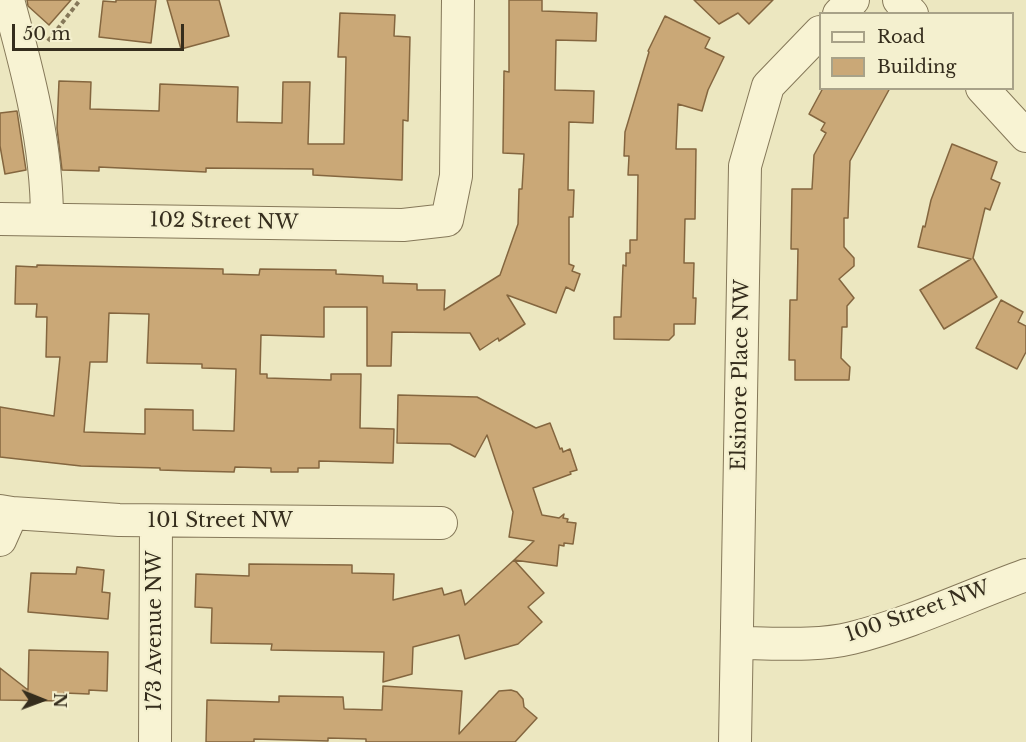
<!DOCTYPE html>
<style>
body{margin:0}
#map{position:relative;width:1026px;height:742px;overflow:hidden;background:#ece7c0;font-family:"Libre Baskerville",serif}
canvas{display:block}
.legend{position:absolute;left:819px;top:12px;width:195px;height:78px;box-sizing:border-box;background:#f4f0cf;border:2px solid #a8a288;margin:0;padding:8px 10px;list-style:none;font-size:18px;color:#352d1d}
.legend li{display:flex;align-items:center;gap:12px;height:30px}
.legend b{width:30px;border:2px solid #a8a288}
.north{position:absolute;left:12px;top:670px;width:60px;height:60px;-webkit-text-stroke:4px #f4f0cf;paint-order:stroke;rotate:91deg;font-size:16px;font-weight:700;line-height:24px;text-align:center;color:#352d1d}
.north::after{content:'';display:block;margin:auto;width:21px;height:27px;background:#352d1d;clip-path:polygon(50% 0,100% 100%,50% 72%,0 100%)}
.scale{position:absolute;left:12px;top:24px;width:172px;height:27px;box-sizing:border-box;border:3px solid #352d1d;border-top:0;padding-left:8px;font-size:18px;line-height:21px;white-space:nowrap;color:#352d1d;-webkit-text-stroke:4px #f4f0cf;paint-order:stroke}
</style>
<div id="map">
<canvas width="1026" height="742"></canvas>
<ul class="legend">
<li><b style="height:8px;background:#f8f3d3"></b>Road</li>
<li><b style="height:16px;background:#caa877"></b>Building</li>
</ul>
<div class="north">N</div>
<div class="scale">50 m</div>
</div>
<script>
const g = document.querySelector('canvas').getContext('2d');
g.lineJoin = 'round';
function fill(path, color) { g.fillStyle = color; g.fill(path, 'evenodd'); }
function strokePath(path, color, width, dash) { g.strokeStyle = color; g.lineWidth = width; g.lineCap = dash ? 'butt' : 'round'; g.setLineDash(dash || []); g.stroke(path); }
function drawText(font, color, halo, rows, align = 'center') {
  g.font = font + ' "Libre Baskerville",serif'; g.lineWidth = 4.5; g.setLineDash([]); g.textBaseline = 'middle'; g.strokeStyle = halo; g.fillStyle = color; for (const [text, x, y, turn = 0] of rows) {
    g.save(); g.translate(x, y); g.rotate((+turn || 0) * Math.PI / 180); g.textAlign = isNaN(turn) ? turn : align; if (halo) g.strokeText(text, 0, 0); g.fillText(text, 0, 0); g.restore();
  }
}
const building = new Path2D(`
 M27,0h44l-22,25 -21,-19z
 M116,0h40l-5,43 -52,-6 4,-36 13,1z
 M167,0h52l10,36 -48,13z
 M509,0h33v11l55,2 -1,28 -40,-1 -1,50 39,1 -1,32 -24,-1 -1,68h6l-1,27h-4v47l5,2 -2,5 8,3 -6,17 -8,-4 -10,26 -49,-18 18,29 -26,17 -1,-3 -18,12 -10,-17 -78,-1 -1,34h-24v-59h-43v30l-63,-2 -1,39h7v4l64,2v-6h30l-1,54 34,1 -1,34 -74,-2v7h-21v4h-27v-4l-36,-1 -1,5 -42,-1 -32,-1v-2l-79,-2 -81,-9v-50l54,9 6,-59h-14l1,-40h-11l1,-13h-22l1,-38 21,1v-2l186,4v5l36,1 1,-6 76,1v4l47,2v7l34,1v6h28l-1,20 56,-35 18,-51 1,-35h3l2,-35 -21,-1 1,-82 5,1zM109,313l40,1 -2,49 55,1v4l34,1 -2,62 -41,-1v-20l-48,-1v25l-61,-2 6,-70h17z
 M694,0h79l-24,24 -11,-11 -19,11z
 M340,13l55,2 -1,21 16,1 -2,84 -5,-1 -1,60 -89,-5v-6l-107,-1v4l-107,-5v4l-37,-1 -5,-42 2,-47 32,1 -1,27 69,2 1,-27 78,3 -1,35 45,1 1,-41h27l-2,62h36l2,-87h-8z
 M665,16l45,22 -5,10 19,9 -16,33 -6,21 -24,-7 -2,45h20l-1,70h-10l-1,44h10l-1,35h3l-1,26h-21v11l-5,5 -55,-1v-22h7l2,-52 3,1v-13h4v-13h7l1,-65h-10l1,-19h-5l1,-24 24,-80 -1,-1z
 M823,88h67l-40,73 -2,57h-4v29l10,11v8l-15,13 15,19 -7,8v21h-5l-1,31 9,9 -1,13h-54v-20h-6l1,-60h7l1,-51h-7l1,-60h20l2,-34 12,-22 -5,-3 4,-7 -16,-9z
 M17,111l9,59 -21,4 -5,-28v-33z
 M952,144l45,18 -6,17 9,4 -10,27 -5,-2 -12,50 24,39 -53,32 -24,-39 51,-31 -53,-12 5,-21 2,1 6,-27z
 M1001,300l22,12 -5,10 8,4v26l-9,17 -41,-21z
 M398,395l79,2 59,31 14,-5 10,26 2,-1 1,4 7,-3 7,21 -7,2 1,2 -38,14 9,27 17,3 5,-4 -1,4 5,1 -1,3 9,1 -3,21 -9,-1v3l-5,-1 -2,21 -43,-6 20,-19 -25,-4 4,-25 -26,-77 -12,22 -25,-13 -53,-1z
 M514,560l30,33 -16,14 14,15 -24,22 -53,15 -6,-24 -46,12 -1,27 -29,8 1,-30 -113,-2 1,-6 -61,-1 1,-35 -17,-1 1,-33 53,2v-12l103,1v8l42,1 -1,26 49,-12 2,7 17,-5 4,15z
 M77,567l27,3 -2,22 8,1 -2,26 -80,-7 3,-39 45,1z
 M29,650l79,2 -1,39 -18,-1v4l-25,-1 -1,8 -63,-1v-32l28,22z
 M383,686l79,5 -3,43 40,-43 12,-1 6,2 6,7 1,8 13,11 -22,24h-149v-3l-38,-1v3l-74,-2v3h-48l1,-42 72,2v-6l64,1 1,12 38,1z`);
const path = new Path2D(`
 M48,41l32,-41`);
const minor = new Path2D(`
 M8,0c20,72 39,144 39,219
 M899,0l13,14
 M839,14l14,-14
 M982,88l44,48
 M0,219l403,6 44,-5 9,-44 2,-176
 M0,511l12,2 107,7 322,3
 M0,540l12,-27
 M737,643c38,0 78,4 115,-5 60,-15 116,-42 174,-63
 M155,742l1,-221
 M735,742l10,-576 23,-80 52,-54`);
const streetNames = [
 ["102 Street NW",224,222,1],
 ["Elsinore Place NW",741,375,-89],
 ["101 Street NW",220,521],
 ["100 Street NW",918,612,-19],
 ["173 Avenue NW",155,631,-90]
];
fill(building, '#caa877');
strokePath(building, '#84663f', 1.5);
strokePath(minor, '#857859', 34);
strokePath(path, '#857859', 4, [4.5, 3]);
strokePath(minor, '#f8f3d3', 32);
drawText('20px', '#352d1d', '#f4f0cf', streetNames);
</script>
